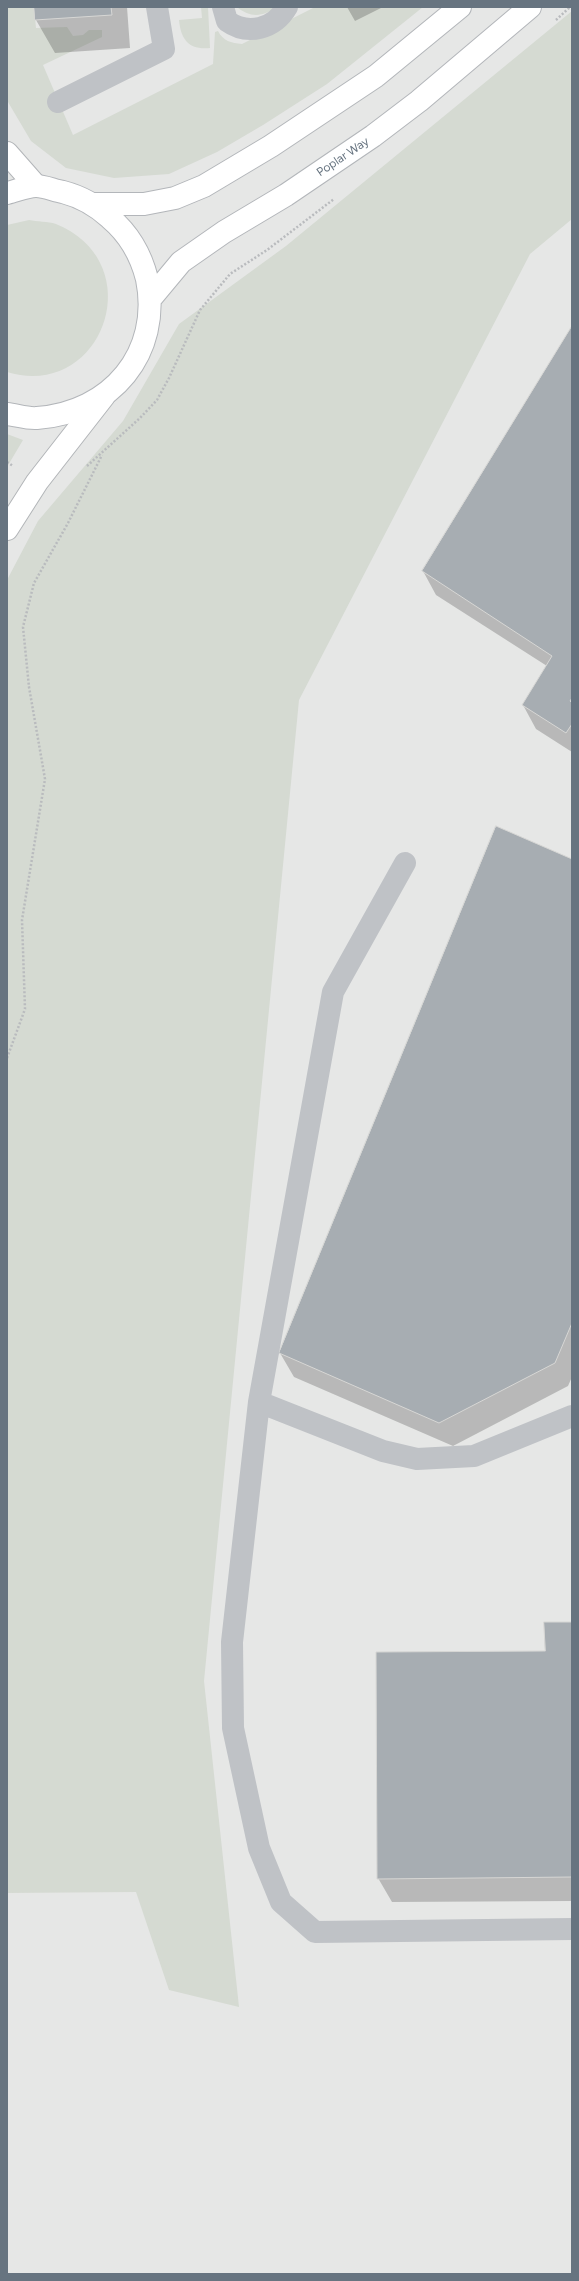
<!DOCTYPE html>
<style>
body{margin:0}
#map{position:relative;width:579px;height:2281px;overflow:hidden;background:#f5f5f2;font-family:Figtree,sans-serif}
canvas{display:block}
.frame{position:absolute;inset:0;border:8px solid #677480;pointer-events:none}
</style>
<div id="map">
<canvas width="579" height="2281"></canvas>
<div class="frame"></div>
</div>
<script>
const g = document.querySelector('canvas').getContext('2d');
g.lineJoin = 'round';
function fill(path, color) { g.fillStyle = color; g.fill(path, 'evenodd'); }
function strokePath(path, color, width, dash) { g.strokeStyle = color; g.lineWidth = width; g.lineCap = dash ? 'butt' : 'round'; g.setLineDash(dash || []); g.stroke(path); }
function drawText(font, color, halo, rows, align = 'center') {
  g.font = font + ' Figtree,sans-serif'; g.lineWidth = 4; g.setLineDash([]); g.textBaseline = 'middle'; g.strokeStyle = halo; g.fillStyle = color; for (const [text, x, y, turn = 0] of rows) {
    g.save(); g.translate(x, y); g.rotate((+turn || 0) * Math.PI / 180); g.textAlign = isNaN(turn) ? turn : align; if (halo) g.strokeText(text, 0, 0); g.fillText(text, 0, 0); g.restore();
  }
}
const built = new Path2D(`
 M7,7h565v2267h-565z`);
const green = new Path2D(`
 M7,7h27l2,21 31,-1 6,9 10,-1 6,-5h13v7l-59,28 30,70 140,-71 2,-32 3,-1c5,10 13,12 24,13l73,-37h108l-96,77 -64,41 -46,27 -48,22 -55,4 -48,-10 -35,-27 -23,-39z
 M201,7h7l2,41c-21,2 -29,-8 -31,-28l23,-2z
 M237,7h40c-14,10 -27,11 -40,0z
 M572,11v208l-42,35 -231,446 -95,981 35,326 -70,-17 -33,-98 -129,1v-1313l31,-59 85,-100 56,-97 107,-78z
 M29,220c8,2 19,1 27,4 96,39 47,177 -49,148v-147z
 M7,434l16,6 -16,27z`);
const shadow = new Path2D(`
 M35,7h92l3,41 -75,5 -19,-33z
 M347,7h36l-28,14z
 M572,327v425l-36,-23 -13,-24 24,-39 -111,-71 -13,-24z
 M572,861v516l-4,9 -115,60 -159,-69 -14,-24z
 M572,1623v278l-180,1 -14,-24 168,-226z`);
const building = new Path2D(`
 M34,7h77l1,8 -77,5z
 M572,326v372l-2,3 2,2v21l-6,9 -44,-28 30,-49 -130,-85z
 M496,826l76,33v464l-17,40 -116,60 -160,-70z
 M544,1622h28v255l-195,2 -1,-227 169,-1z`);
const path = new Path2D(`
 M556,20l14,-13
 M7,462l6,4
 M87,466l53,-48 17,-18 12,-22 31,-68 30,-36 37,-24 67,-51
 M7,1058l18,-49 -3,-89 23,-141 -16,-92 -6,-60 11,-44 34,-60 34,-68`);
const minor = new Path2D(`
 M223,7l4,14c21,15 47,8 60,-14
 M58,102l106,-53 -7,-42
 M405,863l-72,129 -74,410 -27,240 1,86 26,120 22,54 34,30 257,-3
 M259,1402l124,49 34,8 57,-3 98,-40`);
const major = new Path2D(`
 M7,193c9,-2 20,-7 29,-7 9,0 19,5 27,6 19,5 33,13 47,26 19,16 31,37 37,61 15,74 -36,134 -110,139 -9,1 -21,-3 -30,-4
 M95,204h49l31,-6 29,-12 67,-40 105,-70 84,-69
 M151,298l30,-36 43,-30 62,-37 87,-59 46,-35 111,-94`);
const highway = new Path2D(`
 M7,153l29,33
 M7,529l30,-47 67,-86`);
const streetNames = [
 ["Poplar Way",343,157,-34]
];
fill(built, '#e6e7e6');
fill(green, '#d5dad2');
fill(shadow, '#0003');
fill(building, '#a7adb2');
strokePath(building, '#d7d7d5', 1);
strokePath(major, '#b3b6ba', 24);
strokePath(highway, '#b2b5b8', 24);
strokePath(path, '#b9bbbe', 2.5, [2, 2]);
strokePath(minor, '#bfc2c6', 22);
strokePath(major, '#fff', 22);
strokePath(highway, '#fff', 22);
drawText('12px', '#677480', '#fff', streetNames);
</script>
